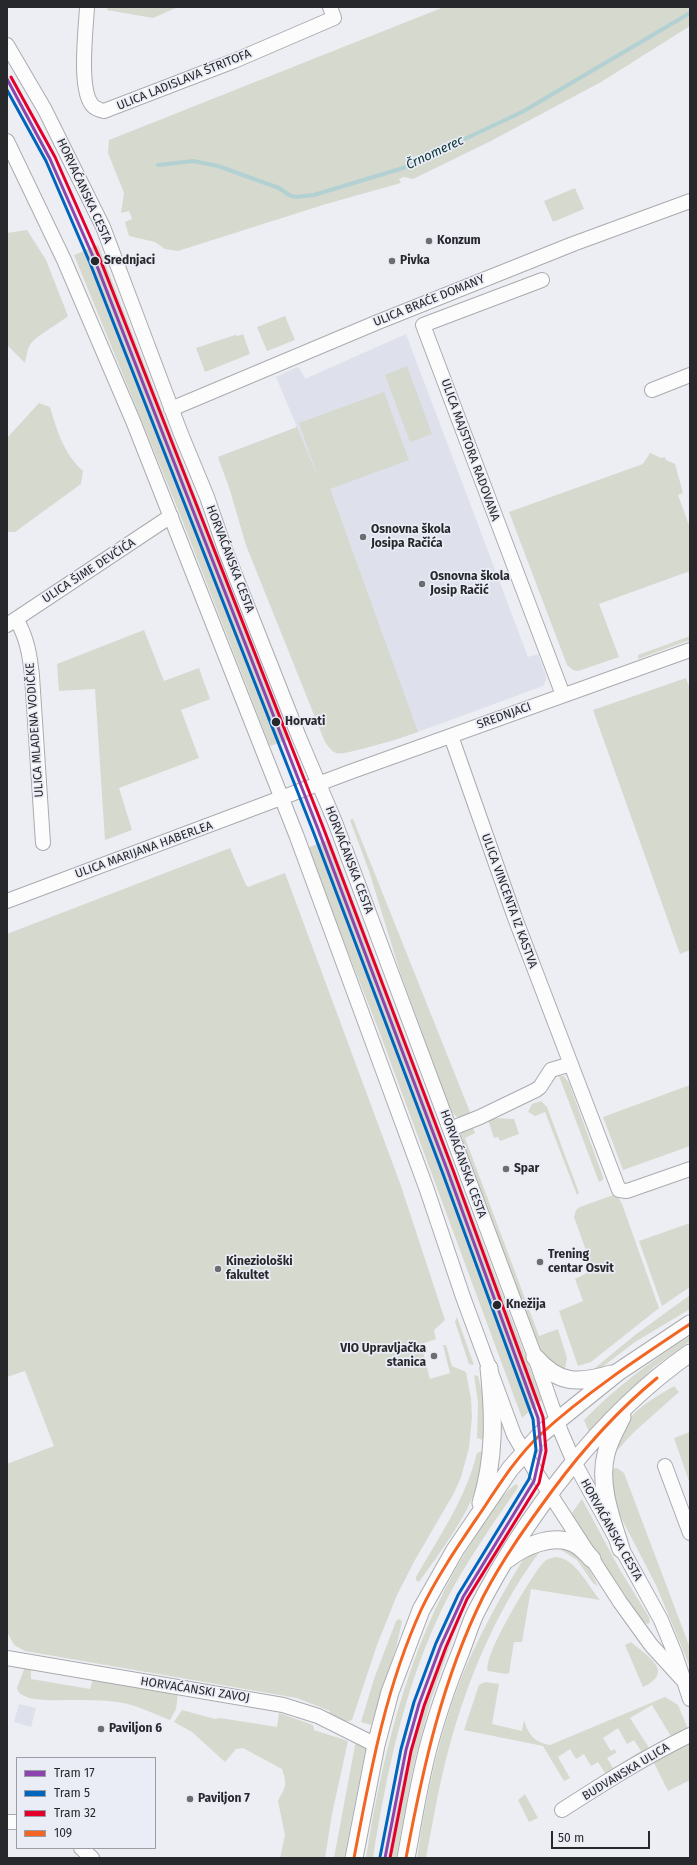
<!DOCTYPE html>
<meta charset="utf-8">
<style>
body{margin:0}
#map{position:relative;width:697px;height:1865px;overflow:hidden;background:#edeef3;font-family:"Fira Sans",sans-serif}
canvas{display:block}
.frame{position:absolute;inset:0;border:8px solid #27282b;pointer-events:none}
.legend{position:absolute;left:16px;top:1757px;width:140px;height:92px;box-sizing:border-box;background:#eaecf6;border:1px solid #9c9ea5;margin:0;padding:5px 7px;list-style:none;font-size:12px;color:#27282b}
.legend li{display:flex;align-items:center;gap:8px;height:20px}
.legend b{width:20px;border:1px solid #9c9ea5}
.scale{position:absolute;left:551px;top:1831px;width:99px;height:18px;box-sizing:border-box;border:2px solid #27282b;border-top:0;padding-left:5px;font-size:12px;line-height:14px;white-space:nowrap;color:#27282b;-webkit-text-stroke:3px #eaecf6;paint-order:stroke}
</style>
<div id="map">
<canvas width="697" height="1865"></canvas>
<div class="frame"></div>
<ul class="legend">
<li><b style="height:5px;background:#8e44ad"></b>Tram 17</li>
<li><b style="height:5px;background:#0065bd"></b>Tram 5</li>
<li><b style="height:5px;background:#e4002b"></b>Tram 32</li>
<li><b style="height:5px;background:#f26522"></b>109</li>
</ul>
<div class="scale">50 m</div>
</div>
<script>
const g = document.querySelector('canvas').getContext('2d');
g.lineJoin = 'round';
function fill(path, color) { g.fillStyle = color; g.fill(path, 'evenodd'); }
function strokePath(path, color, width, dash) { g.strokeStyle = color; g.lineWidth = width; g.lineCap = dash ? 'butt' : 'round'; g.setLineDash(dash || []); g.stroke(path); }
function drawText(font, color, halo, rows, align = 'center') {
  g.font = font + ' "Fira Sans",sans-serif'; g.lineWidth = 3.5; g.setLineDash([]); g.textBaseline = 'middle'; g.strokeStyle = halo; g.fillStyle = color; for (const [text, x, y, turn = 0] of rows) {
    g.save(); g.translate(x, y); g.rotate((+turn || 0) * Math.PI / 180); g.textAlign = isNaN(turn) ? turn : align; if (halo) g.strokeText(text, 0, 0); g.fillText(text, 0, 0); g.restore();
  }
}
const built = new Path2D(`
 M406,334l122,323 10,-3 8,22v4l-3,6 -125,46 -26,9 -51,13 -9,-4 -7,-8 -79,-197 -16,-55 -12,-33 79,-30 -21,-50 21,-10 3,2 5,10z
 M19,1704l17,4 -5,19 -17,-5z`);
const green = new Path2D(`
 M108,7h70l-25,11 -46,-8z
 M444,7h246v19l-89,56 -112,60 -76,37 -9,-2 -5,2 2,4 -75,21 -148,47 -13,-2 -10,-7 -26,-6 -4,-14 7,-3 -3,-8 -8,2 3,-20 -16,-40 1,-13z
 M575,188l9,21 -31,13 -9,-21z
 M27,230l19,30 22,56c-8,7 -34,21 -38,29 -3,5 -4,13 -5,18l-18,-18v-112z
 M98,245l192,494 -20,7 -91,-234 -105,-257z
 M285,316l10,24 -28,11 -10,-24z
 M243,334l7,20 -45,18 -9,-24 39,-13 3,1z
 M407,366l25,68 -22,8 -25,-67z
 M384,392l25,68 -79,29 88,243c-12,4 -73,24 -82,21 -5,-2 -8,-7 -11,-11l-79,-197 -16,-55 -12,-33 79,-30 22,53 -20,-57z
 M39,403l11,4c7,24 14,47 33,64l-2,13 -66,48h-8v-94z
 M650,453l11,5 4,-1 1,3 9,4 8,29 -5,2 12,33v43l-91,33 20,53 -41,14 -5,-1 -6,-5 -58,-153 134,-48z
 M144,630l20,51 35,-13 11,31 -29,11 18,48 -80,30 13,42 -27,10 -10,-151 -36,2 -2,-27z
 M690,636v4l-52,19v-4z
 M686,678l4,11v261l-10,4 -87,-244z
 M353,819l117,293 -2,7 -7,1 -10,-8 -51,-140 -31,-101 -19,-51z
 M330,839l212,561 -20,18 -143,-387 -72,-183z
 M230,848l16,37 2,2 37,-14 116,313 44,134 -11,10 2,9 -15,5 9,35 20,-6 -7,-28h3l6,21 14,6 5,27 1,18 -3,31 -8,29 -7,16 -39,67 -18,35 -20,50 -25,75 -8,2 -16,-7 2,-4 -33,-13 -272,-47 -11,-6 -7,-13v-168l47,-18 -29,-75 -18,6v-443z
 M559,1076h5l5,7 34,94v3l-4,2z
 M690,1085v61l-67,24 -20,-53z
 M541,1101l6,6 32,86 -2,2 -32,-83 -10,4 -7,-4 4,-8z
 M494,1118l20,1 5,15 -19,7 -2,-4 -4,1 -6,-18z
 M473,1127l2,6 -10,5 74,198 19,-7 9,29 -3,16 -20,-15 -8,-17 -76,-206 2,-6z
 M616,1194l6,10 37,104 -68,54 -13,4 -19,-55 24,-10 -8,-22 18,-9 -19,-53 2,-7 4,-3z
 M690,1223v64l-28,19 -23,-65z
 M690,1295v14l-55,33 -38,29 -8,2 46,-38z
 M457,1317l17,48 -5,-1 -14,-42z
 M690,1336v5l-36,26 -65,65 -5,-12c31,-32 68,-60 106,-84z
 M474,1375l4,1 7,28 1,37 -9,-3 1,-35z
 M674,1386l5,6 -45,40 -22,24c5,-11 9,-24 15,-34 11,-16 31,-26 47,-36z
 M690,1432v52l-16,-46z
 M485,1450c-2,11 -4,23 -7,34 -13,36 -37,67 -59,98l-3,-2v-3c23,-40 50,-79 61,-124z
 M617,1468l7,5 66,175v19l-34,-82 -41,-79 -5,-37z
 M516,1484l2,2 -1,3c-25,36 -50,72 -70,110 -41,81 -60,170 -74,259h-7c18,-114 47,-227 111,-324 11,-17 22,-38 39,-50z
 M582,1499l38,71 29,47 1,5 -2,2 -4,-1 -69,-102 -3,-8z
 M525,1504h3l-46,71 -17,31 -13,33 -22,64 -16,60 -18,95h-8c15,-91 36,-179 80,-262 17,-32 38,-62 57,-92z
 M544,1546c-45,58 -76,131 -95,202 -10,36 -16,73 -23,110h-9c9,-62 22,-124 45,-182 17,-40 37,-77 59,-113l3,-5z
 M558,1548h11l16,13 13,25 -5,-3 -16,-23z
 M556,1557c20,2 32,29 44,43l-69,-11 -9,53h-8l-5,31 -3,1 -18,-3c-6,-14 44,-96 55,-108 3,-4 8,-5 13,-6z
 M399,1619l3,2 -6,27 -25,77 -10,-3 13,-43 22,-58z
 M631,1642c16,14 45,30 12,45l-18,-42z
 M25,1667l6,3v9l59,10 3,-10 85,14 -2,16 -6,11c-16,-6 -35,-16 -53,-18 -15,-2 -31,-2 -46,-2 -12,0 -52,3 -54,-12z
 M485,1682l14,2 -7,40 30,7 2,-11c4,14 10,22 26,25l115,-48 13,8 10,24 -16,9 -20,-33 -22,13 21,33 -59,34 -1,-3 14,-9 -7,-11 -7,4 -7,-12 -8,5 -6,-10 -12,8 12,21 -6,3 -21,-35 -79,-16 15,-45zM618,1728l9,16 7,-4 7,11 -28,17 -6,-10 10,-6 -3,-3 -3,2 -8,-13z
 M182,1710l33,9 5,-1 57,9 2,-14 34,12 1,5 34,11 -16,73 -7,44h-45l5,-23 -7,-34c7,-14 10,-15 4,-32l-39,-21 -7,1 -11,13 -33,-30 -18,-10z
 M356,1740l11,2 -23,116h-10z
 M690,1740v40l-22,11 -16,-32z
 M525,1794l13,24 -9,4 -11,-22z`);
const stream = new Path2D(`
 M158,165l35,-4 25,5 61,22 10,7 6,2 19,-2 89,-27 119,-56 168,-99`);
const minor = new Path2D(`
 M87,7c-1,22 -9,84 6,99 3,3 7,4 11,5l130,-50 100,-43 -4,-11
 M7,45l38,65 58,117 78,207 26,63 19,55 73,185 36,85 200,535 26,75 13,30 87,158 14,34 15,45
 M7,141l57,119 69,161 164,416 130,353 36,107 51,138 23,39 83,128 31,43 31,34
 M542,280l-119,45 140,370
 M652,390l38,-15
 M171,409l207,-87 195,-78 117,-43
 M16,619c11,18 14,37 16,57l11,167
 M7,625l164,-109
 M451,736l64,182 104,272 8,1 63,-22
 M7,901l343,-129 340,-122
 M450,1129l30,-12 56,-27 4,-3 11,-17 20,-6
 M665,1466l25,67
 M7,1658l276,47 35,11 58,29
 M562,1810c42,-27 83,-53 128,-75
 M7,1822h10
 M81,1848l11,10`);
const major = new Path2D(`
 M535,1357c23,27 43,27 76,17
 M481,1503c14,-45 13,-88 8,-135
 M621,1549c-9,-29 -23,-64 -15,-95 3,-13 10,-25 16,-37
 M508,1559c16,-13 44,-25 65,-16 8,3 13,10 19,16
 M354,1858l22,-113 14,-53 31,-82 34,-60 55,-81 31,-35 77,-62 72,-48
 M406,1858c8,-42 14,-84 26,-124 8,-28 18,-56 29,-83 5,-13 9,-27 15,-39 49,-96 125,-197 214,-259`);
const bus1 = new Path2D(`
 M354,1858c16,-84 31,-169 67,-248 16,-34 39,-67 60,-98 18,-27 36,-56 60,-78 46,-42 98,-76 149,-110
 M406,1858c17,-90 36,-178 77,-261 19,-37 44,-72 69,-106 31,-42 65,-80 105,-113`);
const tram1 = new Path2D(`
 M7,79l43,80 45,102 223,568 130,343 90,246 3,32 -7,31 -71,116 -22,48 -22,59 -13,46 -21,108`);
const tram2 = new Path2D(`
 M7,90l39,71 44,102 223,568 130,343 90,245 3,31 -7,29 -71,116 -22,48 -22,59 -13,47 -21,108`);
const tram3 = new Path2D(`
 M11,77l44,80 45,102 223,568 130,343 90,247 3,34 -7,32 -72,116 -21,48 -22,59 -13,45 -21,107`);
const markers = [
 [429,241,4,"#6c6d71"],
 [95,261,5,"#27282b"],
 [392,261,4,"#6c6d71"],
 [363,537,4,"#6c6d71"],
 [422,584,4,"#6c6d71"],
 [276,722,5,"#27282b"],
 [506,1169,4,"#6c6d71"],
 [540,1262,4,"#6c6d71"],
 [218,1269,4,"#6c6d71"],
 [497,1305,5,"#27282b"],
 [434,1356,4,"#6c6d71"],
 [101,1729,4,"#6c6d71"],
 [190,1799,4,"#6c6d71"]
];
const streetNames = [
 ["ULICA LADISLAVA ŠTRITOFA",184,80,-22],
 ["HORVAĆANSKA CESTA",84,191,65],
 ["ULICA BRAĆE DOMANY",429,301,-22],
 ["ULICA MAJSTORA RADOVANA",470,450,70],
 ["HORVAĆANSKA CESTA",230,559,69],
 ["ULICA ŠIME DEVČIĆA",89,571,-33],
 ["SREDNJACI",504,716,-20],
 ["ULICA MLADENA VODIČKE",35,730,-94],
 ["ULICA MARIJANA HABERLEA",144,850,-20],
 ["HORVAĆANSKA CESTA",349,860,69],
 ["ULICA VINCENTA IZ KASTVA",509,901,70],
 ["HORVAĆANSKA CESTA",463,1164,70],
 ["HORVAĆANSKA CESTA",611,1530,61],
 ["HORVAĆANSKI ZAVOJ",195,1690,9],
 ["BUDVANSKA ULICA",626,1772,-31]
];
const poiNames = [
 ["Konzum",437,241],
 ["Pivka",400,261],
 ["Osnovna škola",371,530],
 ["Josipa Račića",371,544],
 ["Osnovna škola",430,577],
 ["Josip Račić",430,591],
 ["Spar",514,1169],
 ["Trening",548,1255],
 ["centar Osvit",548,1269],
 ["Kineziološki",226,1262],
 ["fakultet",226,1276],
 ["VIO Upravljačka",426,1349,"right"],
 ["stanica",426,1363,"right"],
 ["Paviljon 6",109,1729],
 ["Paviljon 7",198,1799]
];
const stopNames = [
 ["Srednjaci",104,261],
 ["Horvati",285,722],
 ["Knežija",506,1305]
];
const waterNames = [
 ["Črnomerec",435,153,-25]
];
fill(built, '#dee0ec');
fill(green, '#d5d9ce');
strokePath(stream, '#b3d1d2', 4);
strokePath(minor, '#aaabaf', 16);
strokePath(major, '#aaabaf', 19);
strokePath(minor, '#fcfcfd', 14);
strokePath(major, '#fcfcfd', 17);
strokePath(bus1, '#f26522', 3);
strokePath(tram1, '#8e44ad', 3);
strokePath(tram2, '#0065bd', 3);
strokePath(tram3, '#e4002b', 3);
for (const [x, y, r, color] of markers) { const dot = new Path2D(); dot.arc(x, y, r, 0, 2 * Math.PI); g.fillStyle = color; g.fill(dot); strokePath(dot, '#eaecf6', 1.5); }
drawText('12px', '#27282b', '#eaecf6', streetNames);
drawText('bold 12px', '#27282b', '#eaecf6', poiNames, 'left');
drawText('bold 12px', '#27282b', '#eaecf6', stopNames, 'left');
drawText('italic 13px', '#083334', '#eaecf6', waterNames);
</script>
